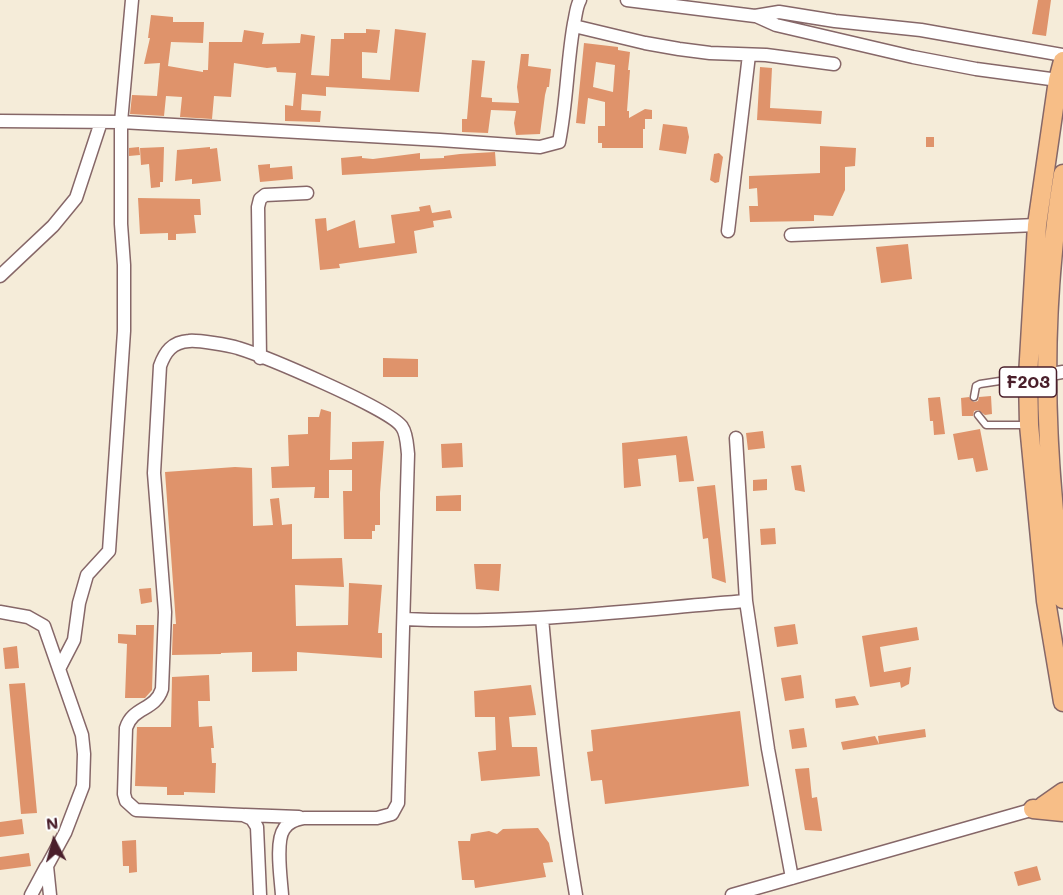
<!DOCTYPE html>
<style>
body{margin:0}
#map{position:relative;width:1063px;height:895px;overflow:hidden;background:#f5ecd9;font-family:Mali,sans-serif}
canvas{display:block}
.north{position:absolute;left:24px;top:811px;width:60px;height:60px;-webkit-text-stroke:4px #fff;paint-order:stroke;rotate:354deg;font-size:16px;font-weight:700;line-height:24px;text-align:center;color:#4a1f2b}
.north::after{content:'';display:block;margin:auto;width:21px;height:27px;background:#4a1f2b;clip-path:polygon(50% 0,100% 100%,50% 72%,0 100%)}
</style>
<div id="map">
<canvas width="1063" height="895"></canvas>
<div class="north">N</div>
</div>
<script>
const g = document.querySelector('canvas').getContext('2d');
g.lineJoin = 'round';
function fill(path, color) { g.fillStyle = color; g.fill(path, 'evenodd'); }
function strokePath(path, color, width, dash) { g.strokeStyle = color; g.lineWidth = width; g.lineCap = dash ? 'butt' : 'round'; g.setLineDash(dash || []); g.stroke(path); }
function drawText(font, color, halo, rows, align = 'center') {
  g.font = font + ' Mali,sans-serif'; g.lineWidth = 4.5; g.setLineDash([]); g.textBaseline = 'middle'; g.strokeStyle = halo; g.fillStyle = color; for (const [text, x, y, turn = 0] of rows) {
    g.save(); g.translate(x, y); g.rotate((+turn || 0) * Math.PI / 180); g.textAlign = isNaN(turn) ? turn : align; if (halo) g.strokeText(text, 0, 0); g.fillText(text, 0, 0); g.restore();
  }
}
const building = new Path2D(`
 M1038,0h13l-5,36 -14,-2z
 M151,15l22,2v5h31l-1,21 -32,-1 -3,24 35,6v-2h5l1,-28h33l2,-12 20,3 -2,11 38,-1 1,-9 14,2 -4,39 18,1 2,-37h13v-6h22v-4l14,1 -3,23 -15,-1v26l28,2 5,-51 31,4 -7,59 -93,-5v9l-24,-2 -1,16 20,1 -1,11 -35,-1v-16l8,1 3,-33 -19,-1 -1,-5 -9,1 -33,-5 -3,34 -17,-1 -2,23 -32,-2 2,-20 -16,-1 -2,20 -34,-2 2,-19 25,1 3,-33 -16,1 6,-26h-2z
 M584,43l34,4v3l12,2 -2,18h2l-3,41h2v7l16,-9 7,1v9h-7v10h-2v19h-41v-5h-4v-17h7v-24l-17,-4 -3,26 -9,-1zM596,62l19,3 -2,27 -20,-5z
 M521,54h8l-1,12 23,3 -2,18h-2l-2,8 -5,39 -24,1 -2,-12 2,-12 -25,-1 -3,23 -26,-1v-13h5l5,-59 13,1 -4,36 11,1v4l27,1 -2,-16z
 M760,67l12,1 -2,40 52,3 -1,13 -64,-4z
 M663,124l24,3 2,10 -3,17 -27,-4z
 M926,137h8v10h-8z
 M820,146l36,2 -1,18 -10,1v23l-12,26 -19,-1v6l-64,1 -1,-16h9l-1,-18 -8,1v-13l71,-3z
 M139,147l1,8 -11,1v-8z
 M164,147l-1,35h-3v5l-9,1 -2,-24 -8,1 -1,-17z
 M210,147v2l7,-1 4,33 -29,3v-5l-17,2 2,-31z
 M495,152l1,14 -154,9 -1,-17 21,-2v2l11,1 47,-6v6l24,-1v-2l16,-2z
 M719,153l4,4 -4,25 -4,1 -5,-3 4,-26z
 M270,164v4l22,-2 1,13 -33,3 -2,-17z
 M138,198l62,1 1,16h-7l2,18 -20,1v6h-8v-7l-28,1z
 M430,205l2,8 18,-3 2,8 -19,3 1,6 -20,4 3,22 -78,11 1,4 -20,2 -5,-51 11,-1 1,13 28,-11 4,28 36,-5 -4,-28 29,-4 -1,-4z
 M908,244l4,35 -31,4 -5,-36z
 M383,358l35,1v18h-35z
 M991,396l1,18 -7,1 -7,-5 -4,1 -1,5h-11l-1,-18 8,-1 5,5 4,-1 1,-4z
 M940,397l5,37 -11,1 -1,-14h-3l-2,-23z
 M321,409l10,3 -1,48 22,-1v-17l32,-1 -4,52v32h-5v6h-3v8h-28l-1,-48h9v-21h-23v28h-15l1,-11 -43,1 -1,-21 18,-1 -1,-31 20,-1v-17h11z
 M980,429l8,41 -12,2 -3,-14 -15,2 -5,-26z
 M763,431l2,17 -17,2 -2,-17z
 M687,436l7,45 -15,1 -3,-27 -38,4 3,27 -17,2 -2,-45z
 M462,443l1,24 -21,1 -1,-24z
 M801,465l4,27 -10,-2 -4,-24z
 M235,467l17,1 1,58 20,-1 -3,-26 9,-1 3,27 10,-1v35l50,-1 2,29 -49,-2 1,41 52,-1 1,-42 33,2 -4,48h4v25l-85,-6v19l-45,1v-20l-31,1v1l-49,1 1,-31h3l-11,-152z
 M767,479v11l-14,1v-11z
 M715,485l11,98 -14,-5 -4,-40 -5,1 -6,-52z
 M461,495v16h-25v-15z
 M775,528l1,16 -15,1 -1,-16z
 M474,564h27l-2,27 -23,-2z
 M151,588l1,14 -11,2 -2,-15z
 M795,624l3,20 -21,3 -3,-20z
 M136,625h18l-2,65 -7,8h-20l2,-54 -9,-1v-9l18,1z
 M917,627l2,13 -39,7 4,25 27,-5 -2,17 -8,4 -1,-6 -30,5 -8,-51z
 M17,646l2,22 -14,1 -2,-21z
 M209,675l1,26h-12l1,26 13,-1 2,22h-3l1,15h4l-1,30 -31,-1v3h-17v-8l-32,-1 2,-59h34l1,-50z
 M801,675l3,23 -19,3 -4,-23z
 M25,683l12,130 -16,1 -12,-130z
 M531,685l5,30 -27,2 3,30h25l3,29 -59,5 -3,-29 18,-2 -1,-33h-20l-1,-26z
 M855,696l4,9 -23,3 -1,-9z
 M740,711l9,75 -144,18 -3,-24 -11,1 -4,-29 6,-1 -2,-21z
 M804,728l3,19 -15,2 -3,-19z
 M925,729l1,8 -83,13 -2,-8 34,-6 4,8 -1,-8z
 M809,768l3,30 5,-1 5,34 -17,-1 -10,-61z
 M22,819l2,15 -24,3v-15z
 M538,828l11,15 4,19 -10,1 3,14 -71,11 -1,-8h-12l-4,-39h12l1,-7 18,-3 8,3 6,-5z
 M136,840l1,32 -8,1v-7h-6l-1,-25z
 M29,853l2,13 -31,4v-13z
 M1037,866l4,14 -23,6 -4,-14z`);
const service = new Path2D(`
 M974,397l2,-11 4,-2 46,-7
 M978,415l8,10h42`);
const minor = new Path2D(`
 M627,0l128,16 24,-4 56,9 86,9 142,25
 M756,16l20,9 137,32 63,12 82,11
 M574,26l71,17 34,6 31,4 56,2 68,9
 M0,121l121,1 319,18 100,7 19,-5c8,-40 8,-80 15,-119 2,-8 2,-16 6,-23
 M728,231l21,-176
 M791,235l246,-10
 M0,276l53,-50 23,-28 25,-76
 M260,358l-2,-151 2,-8 5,-4 42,-2
 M1040,376l23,-4
 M736,438l10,163 22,148 24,129
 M0,612l28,5 16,9 38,109 2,19 -1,32 -18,47 -18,33 3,29
 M542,618c8,93 18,185 34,277
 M404,619c114,6 229,-9 342,-18
 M59,669l15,-29 5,-37 8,-28 22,-24 15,-220v-66l-3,-41v-102l11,-122
 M245,815l54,2
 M31,895l15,-28
 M260,895l-3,-68 -5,-8 -9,-4 -107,-5 -10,-9 -2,-7 2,-66c7,-22 29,-17 36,-39l3,-77 -11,-139 6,-107c5,-14 12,-24 29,-25 8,-1 40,4 49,7 26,8 153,61 164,79 5,7 5,19 6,27l-10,349 -6,11 -15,4h-73c-9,2 -16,4 -20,11 -9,12 -3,50 -2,66
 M732,895l306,-87`);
const primary = new Path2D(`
 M1063,61l-5,19 -21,145 -9,151 1,49 17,176 17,101
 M1063,174c-19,115 -20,231 -8,347 2,26 4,52 8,78
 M1043,806l20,-14
 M1033,809l30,3`);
const shields = [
 [1028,382,57]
];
const shieldNames = [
 ["F203",1028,382]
];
fill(building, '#df936b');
strokePath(service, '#866768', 9);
strokePath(minor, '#866768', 15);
strokePath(primary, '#866768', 21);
strokePath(service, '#fff', 6);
strokePath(minor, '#fff', 12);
strokePath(primary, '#f7be87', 18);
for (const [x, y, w] of shields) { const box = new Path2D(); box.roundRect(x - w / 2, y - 15, w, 30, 4.5); g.fillStyle = '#fff'; g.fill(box); strokePath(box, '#4a1f2b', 1.5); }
drawText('bold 18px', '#4a1f2b', null, shieldNames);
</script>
